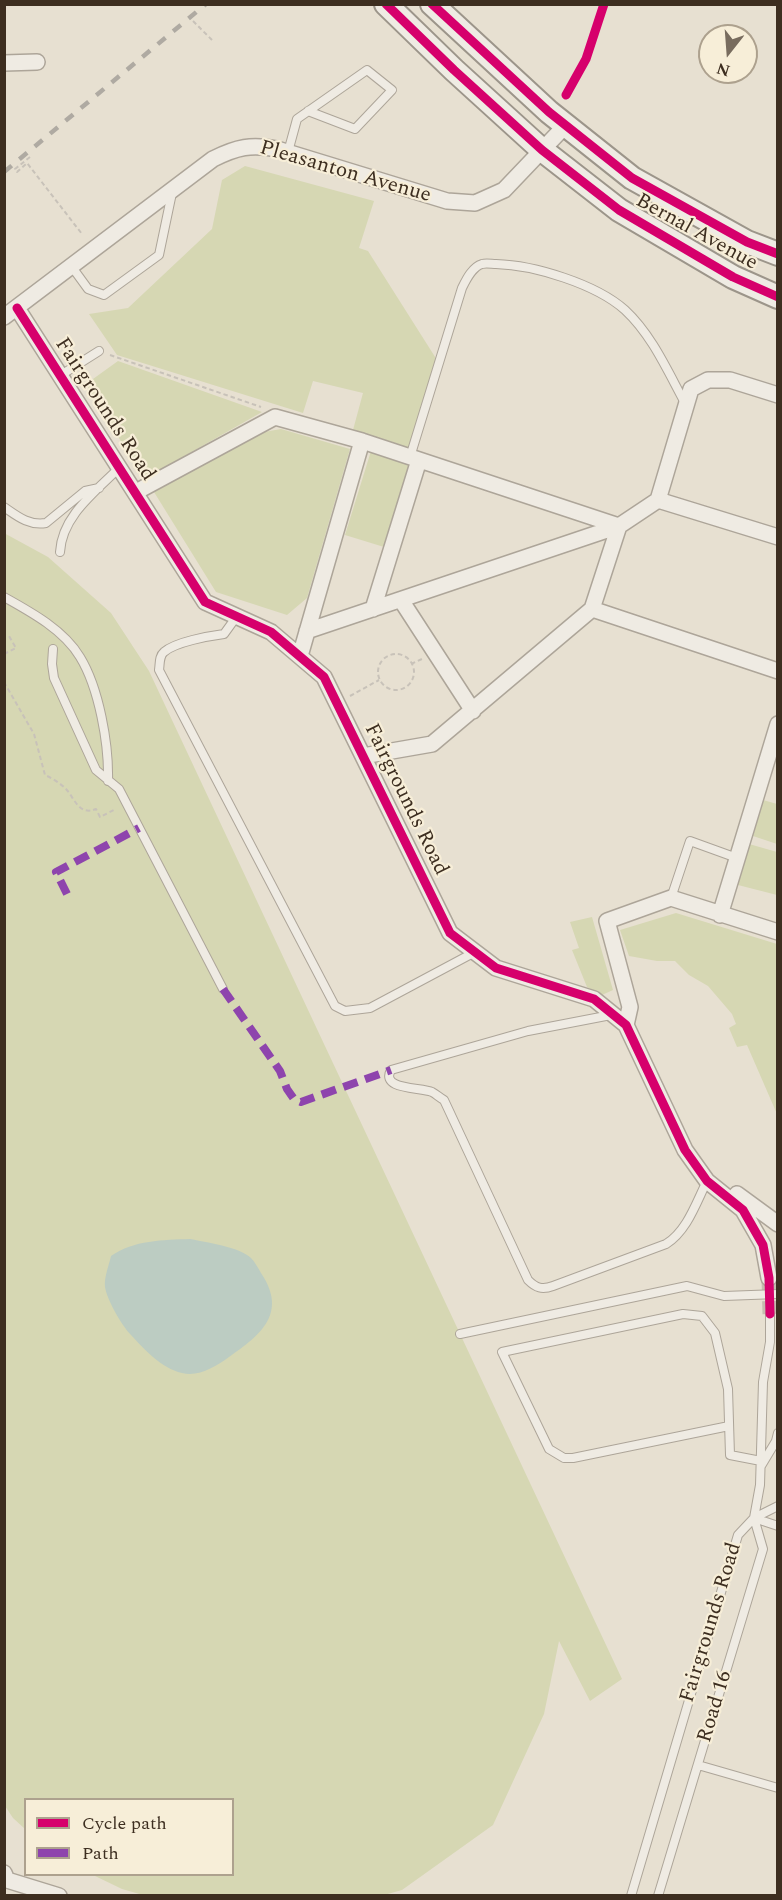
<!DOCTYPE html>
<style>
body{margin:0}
#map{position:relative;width:782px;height:1900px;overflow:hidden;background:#e7e0d1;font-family:Spectral,serif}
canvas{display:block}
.frame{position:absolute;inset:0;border:6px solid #3d2e20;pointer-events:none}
.legend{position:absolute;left:24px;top:1798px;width:210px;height:78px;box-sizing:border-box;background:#f7eed8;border:2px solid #ada18e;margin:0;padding:8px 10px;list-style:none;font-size:18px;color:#3d2e20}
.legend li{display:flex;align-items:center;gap:12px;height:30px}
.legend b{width:30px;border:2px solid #ada18e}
.north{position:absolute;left:698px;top:24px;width:60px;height:60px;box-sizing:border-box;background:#f7eed8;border:2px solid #ada18e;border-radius:50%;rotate:197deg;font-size:16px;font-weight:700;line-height:24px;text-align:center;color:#3d2e20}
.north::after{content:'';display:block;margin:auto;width:21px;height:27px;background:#786c5e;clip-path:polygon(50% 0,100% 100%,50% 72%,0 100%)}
</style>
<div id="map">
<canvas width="782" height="1900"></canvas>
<div class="frame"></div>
<ul class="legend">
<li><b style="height:8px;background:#d6006c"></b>Cycle path</li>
<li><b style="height:8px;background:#8e44ad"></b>Path</li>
</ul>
<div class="north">N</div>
</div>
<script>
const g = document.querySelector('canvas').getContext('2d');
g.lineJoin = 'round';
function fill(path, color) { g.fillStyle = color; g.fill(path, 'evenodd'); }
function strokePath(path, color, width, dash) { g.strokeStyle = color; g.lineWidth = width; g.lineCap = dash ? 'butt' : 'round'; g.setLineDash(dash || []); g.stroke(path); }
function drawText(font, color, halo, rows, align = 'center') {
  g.font = font + ' Spectral,serif'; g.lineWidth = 4.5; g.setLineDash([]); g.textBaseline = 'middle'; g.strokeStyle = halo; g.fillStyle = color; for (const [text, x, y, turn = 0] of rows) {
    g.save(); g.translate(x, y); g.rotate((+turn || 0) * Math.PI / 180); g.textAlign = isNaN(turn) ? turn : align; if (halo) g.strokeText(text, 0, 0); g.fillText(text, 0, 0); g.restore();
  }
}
const green = new Path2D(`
 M245,166l129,35 -15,47 9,3 69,109 -28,90 -56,-20 10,-37 -50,-12 -10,32 -186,-58 -28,-41 39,-6 84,-79 10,-49z
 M118,361l144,51 -118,67 -58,-95z
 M281,429l69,20 -43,149 -20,17 -71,-23 -62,-100 104,-59z
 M371,451l39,12 -26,84 -39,-12z
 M4,533l44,24 63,56 38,58 473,1008 -32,22 -31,-60 -15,73 -51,111 -91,65 -18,5h-241l-21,-6 -29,-14 139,-1v-74h-206l-1,29 -12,-11 -8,-12z
 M763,800l14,4v40l-24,-8z
 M749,844l28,8v43l-39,-10z
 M676,913l101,31v170l-30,-69 -10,2 -8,-19 7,-4 -4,-10 -24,-28 -19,-11 -14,-14h-18l-28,-5 -9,-26z
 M592,917l21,73 -11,5 -15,-8 -15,-37 7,-2 -9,-26z`);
const water = new Path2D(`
 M190,1239c15,3 50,8 61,19 4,4 7,10 10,15 27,40 0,62 -32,84 -14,10 -30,20 -47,16 -21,-5 -37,-23 -51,-38 -9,-9 -24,-35 -26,-48 -1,-10 4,-22 6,-31 23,-16 52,-16 79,-17z`);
const minorTunnel = new Path2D(`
 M769,1278l1,36`);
const path = new Path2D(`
 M193,21l19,19
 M30,157l-15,12 2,3 10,-9 55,71
 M110,355l151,52
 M4,654l12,-6 -7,-12
 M378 672a18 18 0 1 1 36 0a18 18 0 1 1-36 0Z
 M411,664l11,-5
 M4,682l30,52 11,41c7,3 15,8 21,14 9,10 13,27 30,20l4,8 16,-8
 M350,696l29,-16`);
const service = new Path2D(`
 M288,152l9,-33 70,-49 25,20 -37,39 -47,-18
 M72,267l16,22 16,6 55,-40 13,-62
 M61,375l38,-24
 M410,457l52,-169c4,-8 10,-21 20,-24 4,-1 10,0 14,0 38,1 100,20 129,46 27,25 43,62 60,93
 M4,507c13,9 25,19 42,16l39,-32 14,-3
 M60,552c2,-36 35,-60 59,-84
 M4,597c27,15 60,33 76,60 19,31 29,87 28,124
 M237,616l-13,18c-15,2 -49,8 -60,18 -5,4 -4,12 -5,18l176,336 10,5 25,-3 105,-56
 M53,649l-1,15 2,14 42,92 23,19 104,200
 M671,898l19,-57 47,17
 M611,1015l-83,16 -137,39c-11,20 30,17 41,22 4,2 8,6 12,8l84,180c8,8 14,10 25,6l113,-42c21,-13 30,-41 41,-63
 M460,1334l227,-48 37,10 54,-2
 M729,1426l-156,32h-9l-15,-9 -47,-97 181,-38 19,2 13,17 13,56 2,66 31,6
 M761,1466l15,-25 2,-8
 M754,1518l24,-12
 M754,1518l24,8
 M698,1765l80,23
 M631,1896l107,-361 16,-17 6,-33 3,-103 7,-40v-28
 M658,1896l105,-347 -9,-31`);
const minor = new Path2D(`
 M4,63l33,-1
 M17,308l188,294 66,30 53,45 126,256 46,35 98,31 32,26 59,125 22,31 36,29 20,35 6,33
 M4,317l209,-158c24,-12 38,-15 64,-10l170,52 28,2 29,-13 61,-64
 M136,492l139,-75 87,24 257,85 39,-26 33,-111 17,-9h22l48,15
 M658,500l120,37
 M401,600l72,111
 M373,609l46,-149
 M592,609l186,62
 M307,631l312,-105
 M300,656l62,-215
 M363,756l69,-12 160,-135 27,-83
 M720,915l58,-191
 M626,1025l4,-18 -23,-86 64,-23 107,34
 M737,1194l41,30
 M4,1873l3,7 52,16`);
const secondary = new Path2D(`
 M386,4l68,66 88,80 77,60 114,67 45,20
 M432,4l117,108 83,66 115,64 31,12`);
const rail = new Path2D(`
 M4,172l202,-168`);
const quiet = new Path2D(`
 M67,894l-11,-22 83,-44
 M223,989l57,82 7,18 7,10 7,3 90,-32`);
const cycleway = new Path2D(`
 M386,4l68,66 88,80 77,60 114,67 45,20
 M432,4l117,108 83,66 115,64 31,12
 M566,95l20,-36 18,-55
 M17,308l188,294 66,30 53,45 126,256 46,35 98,31 32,26 59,125 22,31 36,29 20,35 6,33 1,36`);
const streetNames = [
 ["Pleasanton Avenue",345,173,16],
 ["Bernal Avenue",696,233,29],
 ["Fairgrounds Road",104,410,57],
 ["Fairgrounds Road",405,800,64],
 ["Fairgrounds Road",712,1623,-73],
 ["Road 16",716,1707,-73]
];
fill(green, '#d6d7b3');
fill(water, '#bcccc2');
strokePath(minorTunnel, '#c5bcae', 15, [15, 8]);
strokePath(service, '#ada599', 10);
strokePath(minor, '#ada599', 18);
strokePath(secondary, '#9c958a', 26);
strokePath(path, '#c8c2b9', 2, [4.5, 3]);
strokePath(service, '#efebe3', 8);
strokePath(minor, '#efebe3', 15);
strokePath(secondary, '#efebe3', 22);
strokePath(rail, '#afaaa2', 4.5, [10, 10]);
strokePath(quiet, '#8e44ad', 8, [15, 8]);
strokePath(cycleway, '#d6006c', 9);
drawText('21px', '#3d2e20', '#f7eed8', streetNames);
</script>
